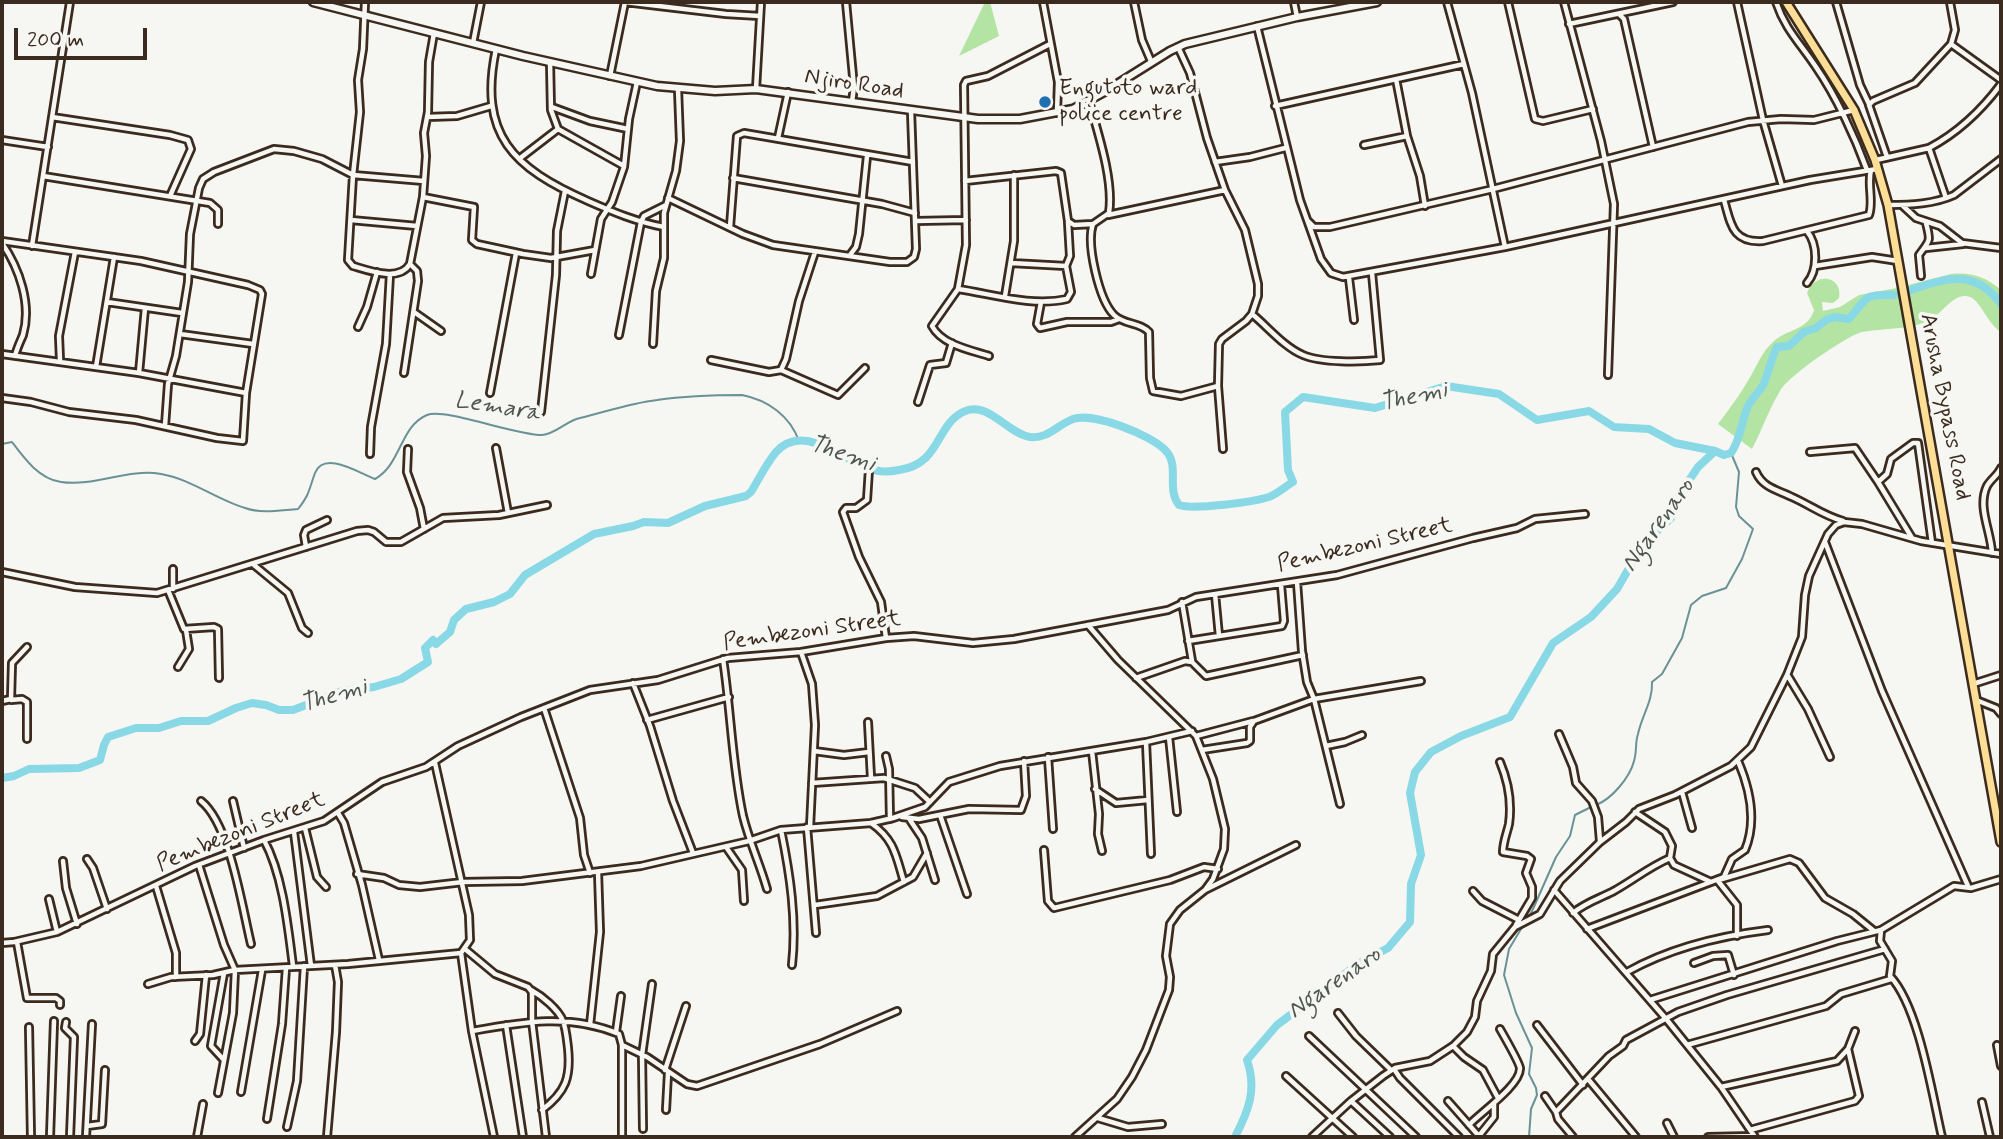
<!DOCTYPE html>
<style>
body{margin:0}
#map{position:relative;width:2003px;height:1139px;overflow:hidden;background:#f6f6f2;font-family:Mynerve,sans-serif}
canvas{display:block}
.frame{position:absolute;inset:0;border:4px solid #3b2a1e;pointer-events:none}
.scale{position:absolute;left:14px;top:28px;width:133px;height:32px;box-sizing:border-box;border:4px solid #3b2a1e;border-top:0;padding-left:9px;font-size:21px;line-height:24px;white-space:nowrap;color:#3b2a1e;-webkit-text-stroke:5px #f6f6f2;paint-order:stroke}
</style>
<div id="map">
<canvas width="2003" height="1139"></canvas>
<div class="frame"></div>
<div class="scale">200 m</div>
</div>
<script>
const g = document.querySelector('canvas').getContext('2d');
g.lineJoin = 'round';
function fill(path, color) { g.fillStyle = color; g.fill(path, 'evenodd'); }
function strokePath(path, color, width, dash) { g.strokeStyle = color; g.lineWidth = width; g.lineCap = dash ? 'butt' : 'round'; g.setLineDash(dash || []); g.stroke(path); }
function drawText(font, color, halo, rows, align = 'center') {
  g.font = font + ' Mynerve,sans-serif'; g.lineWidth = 7; g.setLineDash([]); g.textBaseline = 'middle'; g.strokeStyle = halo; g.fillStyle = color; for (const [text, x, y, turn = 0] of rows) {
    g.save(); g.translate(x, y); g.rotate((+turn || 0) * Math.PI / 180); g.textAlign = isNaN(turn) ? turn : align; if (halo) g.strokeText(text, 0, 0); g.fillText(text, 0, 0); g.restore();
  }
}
const green = new Path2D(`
 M985,2h5l9,34 -40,20z
 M1951,274c20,-2 35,3 50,16v42c-14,-9 -21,-32 -31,-35 -17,-6 -29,20 -44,25 -21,8 -43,6 -64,10 -16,4 -75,45 -82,59 -11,18 -18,39 -28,58l-34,-25c11,-15 22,-29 31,-45 8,-13 12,-26 24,-37 13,-13 35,-11 41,-32l-7,-17c8,-22 36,-17 32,5l-6,5 -11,-1 1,9 17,-4 19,-12 38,-7z`);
const stream = new Path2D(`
 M2,444l10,-2c12,16 27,37 49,40 34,5 67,-14 100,-8 30,5 56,26 84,34 17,6 36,2 53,1 12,-15 11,-20 17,-36 9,-23 44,0 60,6 26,-14 25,-53 52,-64 18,-7 88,20 115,20 14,-1 24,-14 38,-17 25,-6 51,-15 77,-18 28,-4 57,-5 85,-5 26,5 48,21 57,46
 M1596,805c16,-6 34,-28 38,-44 3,-9 1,-19 4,-27 4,-19 15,-33 14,-52l10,-8 20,-36 9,-33 11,-9 24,-8 16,-29 11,-30 -14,-13 -3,-9 3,-35 -8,-19
 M1527,920l6,-11 23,-52 14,-21 5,-21 16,-8
 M1524,924l-15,25 -5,26 12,38 16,35 -3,26 7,14 1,7 -6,14 -2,28`);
const river = new Path2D(`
 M1899,294c39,-13 73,-30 102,10
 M2,778l12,-2 15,-7 50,-1 21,-8 4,-15 4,-8 28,-9h23l22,-7h27l28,-13 16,-5 14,2 13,5h14l49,-19 32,-4 27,-8 27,-17 -3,-14 8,-8 3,4 14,-12 4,-12 12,-11 28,-7 16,-8 15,-19 69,-41 39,-8 11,-4 24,1 37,-17 41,-10 5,-4c8,-13 15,-28 25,-40 27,-30 64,7 92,16 9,4 21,4 31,2 42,-6 36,-44 64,-58 24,-13 45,22 67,25 18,2 27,-12 43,-18 20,-7 79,16 93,32 14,15 0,38 13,54 15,5 74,-3 90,-8 8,-3 17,-11 24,-15l-5,-12 -3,-58 18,-15 72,11 71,-22 53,8 38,26 52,-9 25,16 35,2 26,14 40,8 9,4 7,-2c10,-14 10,-31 17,-47 4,-8 12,-14 16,-23 5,-12 7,-24 13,-36l12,-1 15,-14 12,-4 10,-8 8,-3 15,2c19,-22 14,-25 44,-24
 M1235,1137c14,-27 22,-48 12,-77l30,-35 81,-61 30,-16 22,-26 1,-38 10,-29 -11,-62 5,-21 16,-20 30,-16 49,-19 43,-74 38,-26 26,-28 26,-45 28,-26 15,-33 12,-18 17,-16`);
const minor = new Path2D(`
 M365,2l-2,47 -5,31 2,32 -7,63 -5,85 5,6c17,5 46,16 57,-2l13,-67 3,-41 -2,-23 4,-21 1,-50 5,-29
 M625,2l101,12 34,2
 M846,2l8,85 -2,15
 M1043,2l15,80 -1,31
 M1134,2l8,38 9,21
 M1294,2l3,15
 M1447,2l25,91 33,154
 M1508,2l27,117 8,2 50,-12
 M1564,2l37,139 13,63 -6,171
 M1737,2l26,118 19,66
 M1776,2c9,27 24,41 40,65 20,29 39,70 51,103
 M1836,2l24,83 9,19
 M1619,14l5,5 29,128
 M1569,24l104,-22
 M1257,26l43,174 21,59 10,14 12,4 162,-30 305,-67 67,-11
 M473,43l8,-41
 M1951,44l50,36
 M1178,47l12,26 17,65 18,52 20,40 13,54v12l-6,18 -6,7 -24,18 -3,5 -1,42 5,63
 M496,49c-18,86 17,119 92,152 25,11 49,21 76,26
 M610,76l15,-74
 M1396,79l11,57 13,40 5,30
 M756,89l5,-87
 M1089,101c9,32 25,80 20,112l-16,11c-7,20 6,76 21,91 10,10 26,7 35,17l1,46 3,13 28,5 37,-10
 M1275,106l189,-42
 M552,107l38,14 38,8
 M52,117l118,18 18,5 3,9 -21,47
 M427,117l30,-1 34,-10
 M558,129l66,37
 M778,138l10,-46
 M2,140l46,7
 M1364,145l43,-9
 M1929,148l17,50
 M1887,157l-18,-52 4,-4 42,-18 36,-39 4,-14 -5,-28
 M519,159l39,-30 -7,-19 -1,-48
 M1876,160l53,-12c30,-16 52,-37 72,-64
 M1215,162l35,-5 35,-9
 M43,176l167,27 8,7v14
 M733,178l149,26 33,9
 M965,181l91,-10 5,2 1,7 6,41 6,4 19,-1
 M423,197l51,10 -2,33 5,4 46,10 28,4 44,-8
 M668,198l75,36 30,11 117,17h17l7,-5 2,-8 -5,-138
 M1724,200c7,24 8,43 39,41l106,-26c5,-14 -2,-30 2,-45
 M1889,205c22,0 45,-1 65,-10l47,-36
 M1903,206l13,12 24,8 22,17 39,5
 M1108,215l117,-25
 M351,220l66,6
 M916,221l50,-1
 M1308,221l6,6h16l163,-38 255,-67 33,-3 33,1 40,-10
 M730,227l7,-91 7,-3 169,29
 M2,241l139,20 107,24 12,5 2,4 -16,99 -3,48 -26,-3 -81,-18 -67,-8 -38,-10 -29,-4
 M2,243c17,25 30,61 21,92 -3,7 -6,13 -8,21
 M32,246l38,-244
 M1926,248l37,-4
 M850,255l6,-8 3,-13 8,-78
 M1011,263l55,3 4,-10 -2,-34
 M1815,266l57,-9 26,4
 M591,274l10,-55 11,-17 12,-35 5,-48 8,-37
 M1921,276l-2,-21c11,-15 12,-13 7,-32
 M1349,278l5,42
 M1807,283c11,-13 11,-38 0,-52
 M958,289c34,5 74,18 109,10l4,-7 -5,-26
 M1005,296l9,-55v-66
 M107,302l75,11
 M1041,302l-4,22 3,4 27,-6h44l8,-3
 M414,312l27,19
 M1252,314c16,13 32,33 51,41 18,8 58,7 77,5l-8,-87
 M358,327l9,-20 10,-35
 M180,334l73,10
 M619,335l22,-113 3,-6 22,-11
 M653,344l3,-53 8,-33v-45l12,-42 4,-30 -2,-52
 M2,354l137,19 107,20
 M989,356c-18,-6 -47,-11 -57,-30l26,-37 8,-44 -2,-160 2,-4 22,-5 62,-32
 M60,360l-1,-24 16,-84
 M711,360l58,12 12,-2 5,-11 13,-58 16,-49
 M96,367l18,-110
 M781,370l57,25 27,-27
 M139,373l6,-65
 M404,373l14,-92 -1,-10 -7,-7
 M490,393l26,-140
 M918,402l12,-37 16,-2 6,-20
 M541,412l15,-137 1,-44 8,-40
 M165,426l3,-42 8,-28 12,-74 2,-48 9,-46 4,-9 11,-7 60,-23 20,2 28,8 31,16 71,6
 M496,448l12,65
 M408,449l-1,23 13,36 4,21
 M1810,452l45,-4 23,34 34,56
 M370,454l1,-27 15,-83 4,-70
 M869,469l-2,31 -11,8h-10l-3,4 16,45 22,45 5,36
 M1756,472c7,16 22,18 36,25 18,8 32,19 51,24
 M1878,482l9,-8 4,-15 22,-16h5l14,100
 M1825,542l57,149 86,195
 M306,547l-2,-12 2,-5 21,-10
 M1992,553c-1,-22 -15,-46 -5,-67 4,-7 11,-11 14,-18
 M254,565l34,28 14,35 6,5
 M2,572l73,15 82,6 200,-62 11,-1 6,2 12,10h15l42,-24 56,-3 48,-10
 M1297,582l5,69 5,31 7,17 26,105
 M173,589v-20
 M168,590l16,39 30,-2 4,2 1,49
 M1215,594l4,42
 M1182,602l10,59
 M1188,641l94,-15 2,-5 -3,-36
 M801,652l11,32 3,41 -5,102
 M723,659c8,52 9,106 20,157 6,25 17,48 24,73
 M178,667l11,-18 -3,-19
 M1788,676l20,33 22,48
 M1136,678l49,-17 7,1 14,14 97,-21
 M633,683l17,43 23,75 20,52
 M1973,684l28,-9
 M11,700l11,-1 5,3v37
 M1976,700l20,8 5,6
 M2,701l9,-2 1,-36 15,-16
 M544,708l36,110 4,37 6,18
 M647,720l82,-23
 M868,722l3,56
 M1559,734l14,33 3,16 16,18 6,16 2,24
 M1196,736l57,-15
 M1169,737l8,75
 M1146,742l5,112
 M1326,746l19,-4 17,-7
 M1202,750l45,-7 3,-2v-14l4,-6 60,-22 107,-18
 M814,751l30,4 25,-3
 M1092,751l7,63 -1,20 4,17
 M886,756l3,13 1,50
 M1048,757l5,72
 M1500,762c8,19 12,40 9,62 -2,9 -6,18 -6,28l24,4 4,3 -5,14 6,14v11l-16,27
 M435,763l34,152 1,25 -9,13 11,78 22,106
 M812,783l72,-5 31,10 15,14
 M1095,789l21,14 32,-3
 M1682,792l10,36
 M201,801c29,23 41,106 50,143
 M233,801l11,47
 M1635,812l30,20 7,14 -2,12 4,7 37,17
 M338,813l6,10 18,62 17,75
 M940,815l27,79
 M902,817l17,2 50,-10 52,1 5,-14 -2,-35
 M910,820l12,18 13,42
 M871,823c24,17 25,33 33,59
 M807,827l9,106
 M305,828l12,49 9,10
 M781,830c9,44 16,90 11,135
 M294,832l17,134
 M264,840c19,35 24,87 29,126
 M726,847l16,23 2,31
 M1044,850l4,51 6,7 116,-28 34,-13 14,2
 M87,859l6,9 14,41
 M63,861l3,27 11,36
 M199,865l25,80 11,25 -2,43 -15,80
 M357,874l27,4 15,7 21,2 43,-5 59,-1 119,-15 108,-25 32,-11 90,-7 22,-5 32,-11 24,-25 51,-16 146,-24 46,-11
 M1722,879l68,-20 9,4 26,35 28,16 21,17
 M1718,881l19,24v31
 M156,886l20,67v24
 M1205,890l91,-45
 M1554,890l113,130 54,67 34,50
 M1473,891l9,10 37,19
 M49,899l8,33
 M815,905l62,-9 36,-19 14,-24
 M1573,913c12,-10 25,-14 39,-21 20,-11 37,-25 58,-34
 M1587,929l137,-52 8,-18 13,-9c12,-29 5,-61 -7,-89
 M1881,930l-1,11 12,20 -2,15c29,31 42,118 52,161
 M17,942l10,56h29l4,3v4
 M2,943l12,-1 43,-10 138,-66 69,-26 60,-19 58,-39 44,-15 32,-21 63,-29 69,-27 68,-10 70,-22 73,-6 85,-14 28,-2 59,7 41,-4 154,-29 28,-13 141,-22 136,-37 44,-10 18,-9 50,-5
 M465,949l30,25 33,13 4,5v29l14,116
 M1694,963l19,-7 15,-1 6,20
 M1627,972c43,-24 92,-36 141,-42
 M148,984l23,-7 42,-2 22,-5 113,-6 113,-11
 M531,990c11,6 27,19 32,31 3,7 4,19 5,27 3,29 -2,44 -26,62
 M1650,1000l187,-59 44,-11 73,-44 17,2 30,-9
 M1338,1013l18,23 35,34
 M66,1022l-1,6 9,9 -4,100
 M506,1025l17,112
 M590,1025l10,-93 -2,-60
 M1537,1025l46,60
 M29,1027l2,110
 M472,1031c50,-9 98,-18 147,3l3,11v92
 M616,1032l5,-36
 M1309,1036l107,101
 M195,1041l5,-7 6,-59
 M622,1045l25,12 40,27 10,2 123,-42 77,-33
 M1687,1045l139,-39 15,-12 50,-15
 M1997,1045l4,21
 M1453,1046l11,11 19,13 15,28
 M223,1059l-12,-13 13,-73
 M1394,1069l6,9 59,59
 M665,1070l21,-64
 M1286,1076l67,61
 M1588,1079l48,58
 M1721,1087l116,-26 11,-12 7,-18
 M241,1092l21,-122
 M1545,1096l11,16
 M1351,1101l39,36
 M1448,1101l30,34
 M1982,1102l8,35
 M666,1110l2,-37
 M1098,1118l30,9 34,-3
 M267,1119l15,-95 4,-56
 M1667,1123l7,14
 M1469,1125c11,-12 52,-40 51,-57 -1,-6 -16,-32 -20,-39
 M87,1126l15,-2 3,-54
 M287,1127l10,-46 7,-115
 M643,1129l-1,-74 10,-71
 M1750,1130l105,-29 4,-5 -11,-47
 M50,1137l4,-116
 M86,1137l6,-113
 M197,1137l6,-33
 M327,1137l9,-105 2,-50 -3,-17
 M1075,1137l42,-38 15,-22 14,-27 23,-60 1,-13 -4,-21 4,-32 10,-14 25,-20 8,-11 11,-30 1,-20 -12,-50 -17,-43 -78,-76 -30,-35
 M1312,1137l39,-36 32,-25 12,-8 35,-7 23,-15 14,-14 8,-15 2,-16 14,-30 2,-17 22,-27 25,-13 20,-33 40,-39 26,-20 13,-13 36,-14 56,-29 20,-19 36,-72 15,-38 3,-42 4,-19 19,-42 8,-9 8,-3 18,2 59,17 80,13
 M1478,1137l16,-20v-14
 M1573,1137l-15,-18 -2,-7 53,-56 14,-10 3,-6 52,-28 49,-17 158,-46
 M1708,1137l46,-1`);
const tertiary = new Path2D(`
 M313,2l210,54 134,30 58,5 41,-2 222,30h42l53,-10 33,-18 64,-40 15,-7 112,-27 80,-15`);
const primary = new Path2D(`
 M1786,2l68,108 21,50 13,45 113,637`);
const markers = [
 [1045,102,7,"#1f6fb2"]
];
const streetNames = [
 ["Njiro Road",854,85,9],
 ["Arusha Bypass Road",1944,407,79],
 ["Pembezoni Street",1365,546,-13],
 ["Pembezoni Street",812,632,-8],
 ["Pembezoni Street",241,833,-22]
];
const poiNames = [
 ["Engutoto ward",1059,89],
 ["police centre",1059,115]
];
const waterNames = [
 ["Themi",1414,398,-12],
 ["Lemara",497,408,9],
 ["Themi",842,455,19],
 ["Ngarenaro",1659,526,-55],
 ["Themi",334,697,-16],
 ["Ngarenaro",1335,984,-35]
];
fill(green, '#b3e4a3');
strokePath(stream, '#6a9296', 2);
strokePath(river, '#89d8e6', 8);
strokePath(minor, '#3b2a1e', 10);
strokePath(tertiary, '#3b2a1e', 11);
strokePath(primary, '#3b2a1e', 12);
strokePath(minor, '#f6f6f2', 4.5);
strokePath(tertiary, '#f6f6f2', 6);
strokePath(primary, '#fdde96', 7);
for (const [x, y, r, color] of markers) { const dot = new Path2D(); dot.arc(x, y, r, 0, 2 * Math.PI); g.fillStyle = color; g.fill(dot); strokePath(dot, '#f6f6f2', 2.5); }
drawText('23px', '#3b2a1e', '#f6f6f2', streetNames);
drawText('23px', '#3b2a1e', '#f6f6f2', poiNames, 'left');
drawText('italic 24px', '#4e5650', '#f6f6f2', waterNames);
</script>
